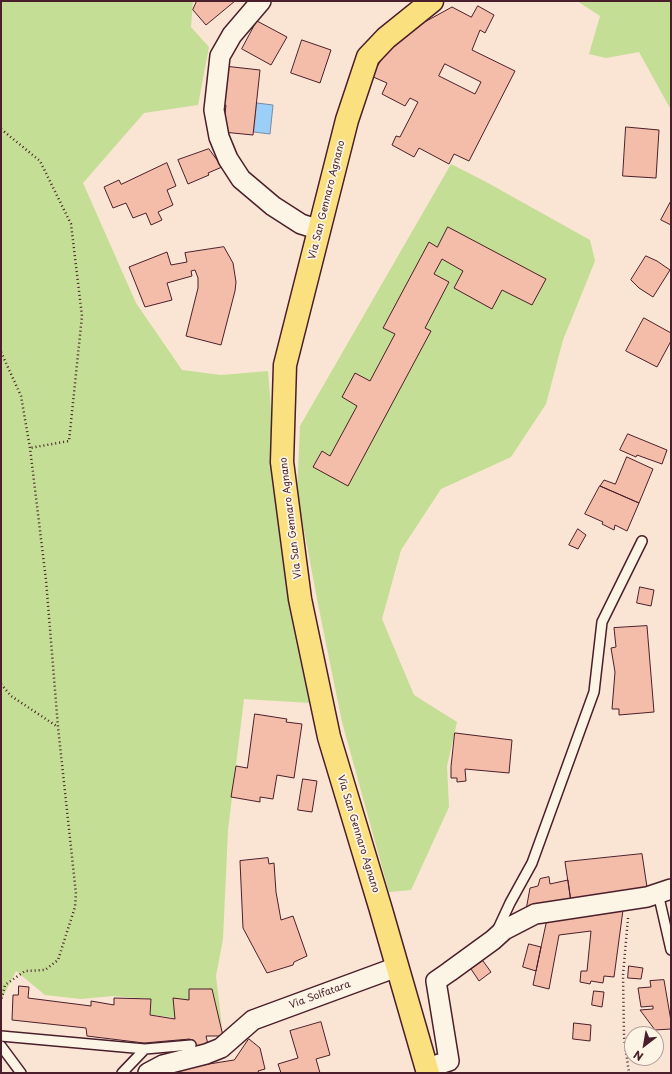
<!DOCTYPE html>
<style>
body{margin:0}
#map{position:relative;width:672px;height:1074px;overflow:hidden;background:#fae4d3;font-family:"Playpen Sans",sans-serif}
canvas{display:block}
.frame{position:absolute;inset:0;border:2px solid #4a1f2b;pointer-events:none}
.north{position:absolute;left:624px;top:1026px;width:40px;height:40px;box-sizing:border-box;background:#fcf5e5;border:1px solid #b59f9b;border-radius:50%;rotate:211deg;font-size:11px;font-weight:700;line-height:16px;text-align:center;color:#4a1f2b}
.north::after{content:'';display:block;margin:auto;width:14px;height:18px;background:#4a1f2b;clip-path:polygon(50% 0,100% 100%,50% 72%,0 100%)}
</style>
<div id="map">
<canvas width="672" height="1074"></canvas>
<div class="frame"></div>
<div class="north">N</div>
</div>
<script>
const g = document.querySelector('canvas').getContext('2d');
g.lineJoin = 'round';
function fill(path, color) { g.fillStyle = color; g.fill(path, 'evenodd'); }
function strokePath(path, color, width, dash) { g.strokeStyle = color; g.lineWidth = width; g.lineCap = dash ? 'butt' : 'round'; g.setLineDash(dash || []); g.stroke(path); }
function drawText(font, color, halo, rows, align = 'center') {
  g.font = font + ' "Playpen Sans",sans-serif'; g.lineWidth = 3.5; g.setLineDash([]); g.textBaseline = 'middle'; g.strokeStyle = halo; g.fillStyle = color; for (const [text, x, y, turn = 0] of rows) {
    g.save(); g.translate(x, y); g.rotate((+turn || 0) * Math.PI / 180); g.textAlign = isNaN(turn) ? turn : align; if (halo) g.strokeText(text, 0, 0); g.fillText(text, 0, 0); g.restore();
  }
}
const green = new Path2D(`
 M1,1h192l-2,26 18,20 -11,58 -54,8 -61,70 53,120 46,67 39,5 47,-4 12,155 31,177 -67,-4 -16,131 -5,109 -7,37 7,60 -53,-19 -20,-2v-16l-37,-3 -32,3 -36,-4 -29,-24 -15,30z
 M577,1h94v109l-32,-58 -33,6 -17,-4 11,-38z
 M451,164l37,19 102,57 5,21 -32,79 -17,64 -35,53 -70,32 -40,61 -19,69 32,76 43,27 -10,44 2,41 -38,83 -22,2 -47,-170 -24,-118 -21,-111 3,-67z`);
const water = new Path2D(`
 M257,103l16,2 -3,29 -16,-2z`);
const building = new Path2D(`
 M197,1h38l-29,24 -13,-15z
 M478,6l16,9 -9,18 -5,-3 -8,20 43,21 -46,90 -15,-7 -5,10 -30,-16 -5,9 -22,-12 4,-9 4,1 18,-35 -8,-4 -5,8 -23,-12 5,-11 -16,-7 16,-25 34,-27 31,-17 19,10zM445,64l36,18 -6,12 -36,-18z
 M257,21l30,16 -16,28 -29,-16z
 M302,40l29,10 -11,33 -29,-10z
 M224,66l36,4 -7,65 -30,-3 3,-27h-6z
 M626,127l33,3 -3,48 -33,-2z
 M209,149l13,18 -14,6 1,2 -21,9 -10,-24z
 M167,163l9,23 -9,4 6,15 -15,7 4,8 -11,5 -5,-12 -13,5 -7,-15 -13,5 -9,-21 15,-7 2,4z
 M671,201v24l-10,-5z
 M448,227l98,52 -14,26 -30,-15 -10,19 -38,-21 9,-17 -21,-12 -8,15 15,8 -24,46 6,3 -83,155 -35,-19 9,-16 8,5 27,-50 -15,-9 13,-24 15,8 25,-47 -12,-6 46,-86 8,5z
 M224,247l9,16 3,19 -1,9 -14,54 -35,-9 12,-48v-10l-3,-8 -4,1 1,5 -25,7 5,17 -27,7 -16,-40 38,-15 4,13 16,-3 -2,-9z
 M646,256l11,5 13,9 -17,27 -14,-9 -8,-8z
 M644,318l27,15v8l-14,26 -31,-16z
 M628,434l39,16 -5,14 -25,-9 -1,2 -16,-7z
 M627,457l26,12 -14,34 -39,-17 4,-6 11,4z
 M600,486l39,17 -12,28 -12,-6 -1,5 -12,-6 1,-2 -18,-8z
 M578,529l8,6 -8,14 -9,-4z
 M640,587l14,3 -3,16 -14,-3z
 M647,626l7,86 -35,3v-6h-7l3,-37 -4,-24 5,-1 -2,-19z
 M255,714l32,5 -1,3 16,2 -8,54 -17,-3 -4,24 -13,-2v5l-29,-5 5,-31 11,2z
 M455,733l57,7 -3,33 -44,-4 1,12 -9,1v-4h-6v-11z
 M303,779l14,2 -5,31 -14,-2z
 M642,854l5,33 -76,15 -6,-40z
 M268,858l1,6 5,-1 2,29 5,28 12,-4 14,40 -13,6 -1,3 -26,8 -24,-45 -3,-67z
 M549,877l1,7 18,-4 3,22 -45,8 4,-22 8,-2 2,-7z
 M623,910l-9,67 -10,-1 -1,7 -12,-2 -1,3 -10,-2 1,-11h6l4,-40 -32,4 -10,54 -16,-4 14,-66z
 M529,944l12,3 -5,24 -13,-4z
 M483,961l8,11 -12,9 -8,-12z
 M629,966l14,2 -2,11 -13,-1z
 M664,980l7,41v8l-16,1 -15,-20 13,-1v-3l-12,1 -3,-19 13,-1 -1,-6z
 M19,986l10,1 -1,11 63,8v-5l23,4v-7l37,1 -1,16 25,4 -2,-21 16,2v-11h23l11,47h-17l3,13 -16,2 -3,-12 -46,4 -57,-7 -1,-8 -74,-8 1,-25h5z
 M594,991l10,1 -2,15 -10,-2z
 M321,1022l9,33 -14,4 4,14h-39l-3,-9 20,-6 -8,-27z
 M574,1023l17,2 -1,16 -17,-2z
 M249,1039l11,9 5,21 -7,2 1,2h-88v-3l63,-10z`);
const path = new Path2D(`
 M1,129l39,32 31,63 11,92 -13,125 -39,7
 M1,352l20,44 9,52 16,132 12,147 18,167 -1,13 -17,53 -13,10 -20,1 -20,14 -4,16
 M1,684l10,12 47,31
 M628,918l-5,57 1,62 5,36`);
const lane = new Path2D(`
 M658,893l13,57
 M497,931l13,-28 22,-40 62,-171 8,-70 40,-81
 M1,1036l144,13 -23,24
 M1,1046l20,27
 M145,1049l46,-4`);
const street = new Path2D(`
 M261,1l-29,34 -12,21 -6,54 5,27 9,22 13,20 32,27 28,18 19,6
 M427,1068l22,-7 -13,-80 13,-9 44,-32 11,-10 31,-16 112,-17 24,-8
 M148,1073l15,-8 43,-11 15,-6 32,-28 144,-53`);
const primary = new Path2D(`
 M428,1073l-47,-163 -52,-173 -29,-138 -18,-137 3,-97 62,-245 21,-63 18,-19 46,-37`);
const streetNames = [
 ["Via San Gennaro Agnano",327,200,-76],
 ["Via San Gennaro Agnano",291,518,-97],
 ["Via San Gennaro Agnano",358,834,73],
 ["Via Solfatara",320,995,-20]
];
fill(green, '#c4de95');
fill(water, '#9bcff8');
strokePath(water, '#7b89a6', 1);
fill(building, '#f4bda9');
strokePath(building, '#4a1f2b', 1);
strokePath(lane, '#4a1f2b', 12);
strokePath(street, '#4a1f2b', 22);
strokePath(primary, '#4a1f2b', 25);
strokePath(path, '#4a1f2b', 2.5, [1, 3]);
strokePath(lane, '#fcf5e5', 9);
strokePath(street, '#fcf5e5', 19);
strokePath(primary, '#fbe080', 22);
drawText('10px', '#4a1f2b', '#fcf5e5', streetNames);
</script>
